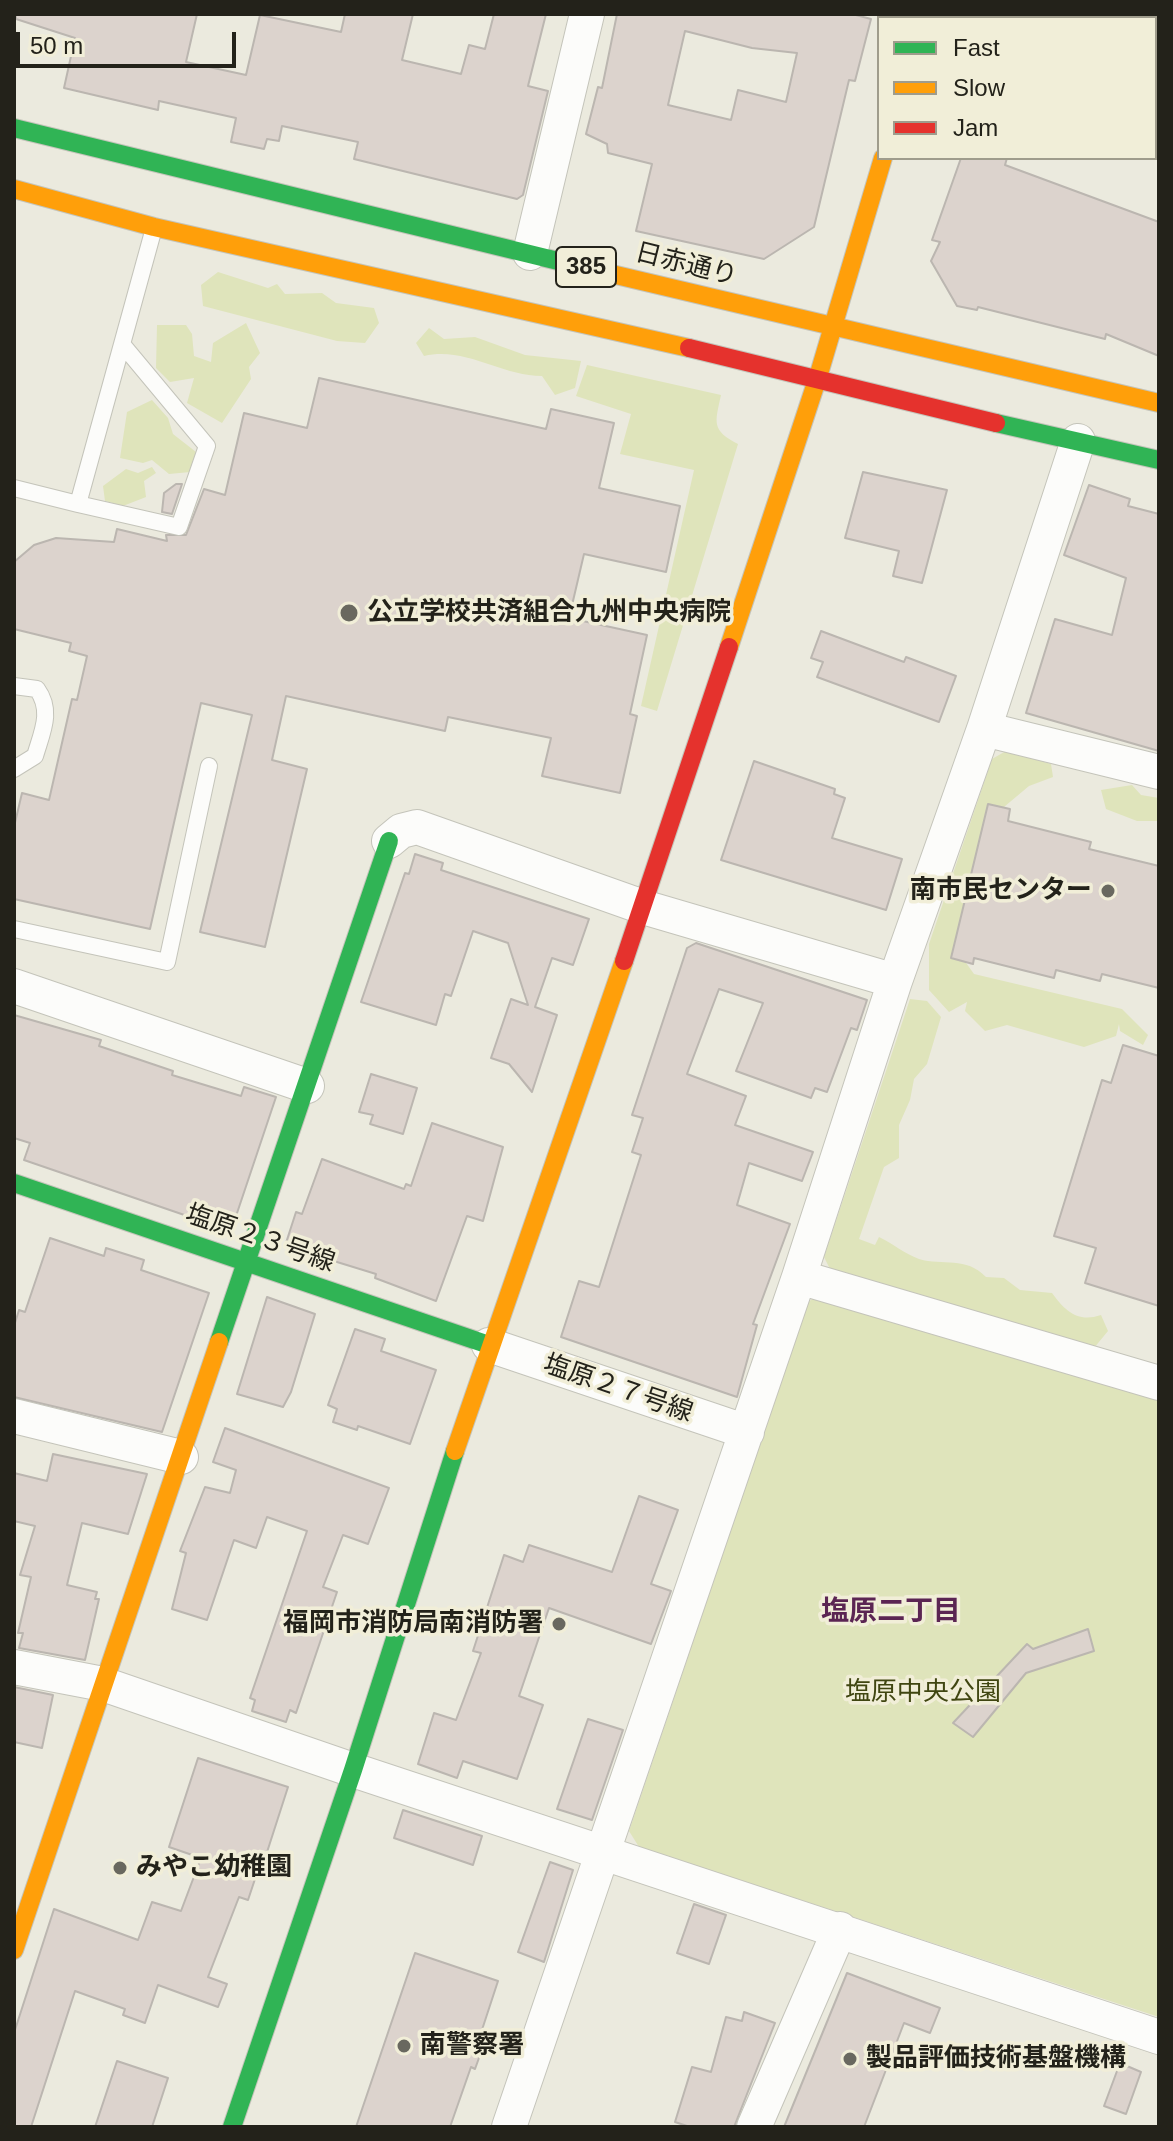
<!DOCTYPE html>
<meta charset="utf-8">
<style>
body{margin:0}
#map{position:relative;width:1173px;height:2141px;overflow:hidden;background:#ebeade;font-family:Arial,sans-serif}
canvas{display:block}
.frame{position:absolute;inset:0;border:16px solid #23221a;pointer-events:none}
.legend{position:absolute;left:877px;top:16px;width:280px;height:144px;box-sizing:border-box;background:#f1eed8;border:2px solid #9f9c8c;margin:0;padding:10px 14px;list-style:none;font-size:24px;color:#23221a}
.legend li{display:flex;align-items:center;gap:16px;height:40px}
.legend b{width:40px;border:2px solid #9f9c8c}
.scale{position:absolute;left:16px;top:32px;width:220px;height:36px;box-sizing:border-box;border:4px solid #23221a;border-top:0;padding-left:10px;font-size:24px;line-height:28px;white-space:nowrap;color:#23221a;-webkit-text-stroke:6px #f1eed8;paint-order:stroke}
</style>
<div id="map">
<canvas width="1173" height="2141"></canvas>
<div class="frame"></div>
<ul class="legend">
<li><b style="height:10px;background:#30b455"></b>Fast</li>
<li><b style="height:10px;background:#ff9f0a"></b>Slow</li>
<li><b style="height:10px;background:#e5322d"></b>Jam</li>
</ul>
<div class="scale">50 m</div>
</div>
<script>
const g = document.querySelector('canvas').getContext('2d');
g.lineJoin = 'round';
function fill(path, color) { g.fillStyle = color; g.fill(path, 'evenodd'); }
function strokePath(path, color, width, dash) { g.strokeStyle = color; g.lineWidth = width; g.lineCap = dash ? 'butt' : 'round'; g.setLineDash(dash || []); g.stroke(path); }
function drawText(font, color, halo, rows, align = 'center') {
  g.font = font + ' Arial,"Noto Sans JP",sans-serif'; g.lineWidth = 7; g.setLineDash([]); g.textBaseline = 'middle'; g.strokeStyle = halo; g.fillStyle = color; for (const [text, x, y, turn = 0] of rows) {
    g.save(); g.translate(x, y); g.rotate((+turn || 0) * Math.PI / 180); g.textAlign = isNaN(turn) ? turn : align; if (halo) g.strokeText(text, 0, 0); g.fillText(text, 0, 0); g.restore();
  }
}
const green = new Path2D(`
 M218,272l50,16 9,-4 8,10 37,-1 14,10 38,5 5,15 -14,20 -28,-2 -134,-35 -2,-21z
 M246,323l14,30 -11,14 2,12 -29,44 -35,-20 7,-25 -24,4 -14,-14 1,-43h29l6,9 2,22 17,6 2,-19z
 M429,328l15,11 31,-2 50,18 56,6 -6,27 -20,7 -13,-19c-41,0 -77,-30 -118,-20l-8,-13z
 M587,365l134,30c-6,28 -10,35 17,49l-81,267 -16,-5 53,-236 -74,-16 11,-40 -55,-18z
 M152,400l16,18 5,16 23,18 -6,20 -21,2 -17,-14 -9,3 -23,-5 7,-46z
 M152,467l4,6 -12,8 2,16 -23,9 -18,-5 -2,-15 23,-17 12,4z
 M1006,751l45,13 2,13 -24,9 -31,26 -34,148 10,14 148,35 26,26 -5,10 -23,-14 -1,-7 -3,12 -32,11 -77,-22 -22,6 -20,-20 2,-9 -18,10 -20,-22v-46l63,-185z
 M1132,785l9,10 18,3v23h-22l-31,-12 -5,-19z
 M910,999l17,2 14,16 -14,47 -13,15 -4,21 -11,25v33l-15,9 -25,72 16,6 4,-8c13,6 26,17 40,22 24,7 47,-3 67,18l18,1 16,12 32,3c13,18 26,30 49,22l7,16 -14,17 -264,-79 -6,-12z
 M821,1293l338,98v626l-520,-170 -10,-16 179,-529z`);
const building = new Path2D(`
 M16,14h181l-11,48 60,13 14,-60 81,17 4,-18h68l-11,46 59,14 8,-29 16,4 9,-35h52l-18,72 20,5 -25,104 -6,4 -163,-40 4,-17 -76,-16 -3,15 -12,-2 -3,10 -33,-7 5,-24 -77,-17 -1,9 -94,-22 11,-50 -59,-19z
 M617,14h235l19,5 -16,62 -6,-1 -35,147 -50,32 -128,-28 16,-67 -44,-11 -1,-9 -21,-10 12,-47 4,1zM685,31l67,17 45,5 -11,49 -48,-12 -7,30 -63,-15z
 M961,158h46l-2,7 154,57v134l-53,-22 -1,5 -127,-32 -1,3 -20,-4 -26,-45 9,-19 -8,-2z
 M319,378l227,51 5,-20 63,14 -15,65 81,18 -14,66 -82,-18 -15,64 78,17 -17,79 7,2 -17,77 -78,-17 9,-38 -103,-21 -3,14 -159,-35 -14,64 35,9 -42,178 -65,-15 52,-217 -51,-12 -51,226 -136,-30v-72l8,-34 27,7 23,-101 5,1 10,-44 -18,-5 2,-8 -57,-14v-67l20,-17 22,-7 58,4 3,-13 50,12 -1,-6h20l18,-46 21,6 19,-82 63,15z
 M863,472l84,18 -25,93 -29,-7 6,-25 -54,-13z
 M176,484h6l-10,30 -10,-2 2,-19z
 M1089,485l41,14 -2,7 31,8v237l-133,-38 29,-94 57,16 14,-57 -62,-23z
 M821,631l83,31 2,-5 50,19 -17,46 -122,-45 6,-15 -12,-4z
 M754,761l81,28 -1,5 11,4 -13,40 70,21 -16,51 -165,-50z
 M988,804l22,5 -2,12 83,21 -2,7 70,17v122l-57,-14 -2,7 -44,-11 -2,8 -80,-20 -1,6 -22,-6z
 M415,854l28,9 -2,7 148,49 -16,46 -21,-7 -17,49 22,8 -25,77 -23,-28 -18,-6 20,-59 17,6 -20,-62 -35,-12 -22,65 -6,-2 -9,31 -75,-23 44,-129 4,1z
 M696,943l171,57 -10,30 -6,-2 -24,64 -12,-4 -4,10 -75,-27 27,-68 -44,-14 -32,85 59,22 -11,29 78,27 -11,29 -53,-18 -12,42 53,19 -37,100 4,1 -20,72 -176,-60 18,-56 20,6 42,-132 -9,-3 11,-34 -11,-3 55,-167z
 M14,1015l87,25 -2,6 74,25 -1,4 69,21 3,-9 32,10 -45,134 -207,-71 6,-17 -16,-5z
 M1123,1045l36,11v250l-74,-23 11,-35 -42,-12 48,-156 9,3z
 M371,1074l46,14 -14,46 -33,-10 3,-9 -14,-3z
 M432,1123l71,24 -20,74 -16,-5 -31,85 -61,-23 1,-4 -91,-28 11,-34 6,2 20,-55 82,30 2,-5 5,2z
 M50,1238l54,18 2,-8 38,12 -3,10 68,23 -47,139 -148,-35v-71l5,-16 6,2z
 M267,1297l48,17 -24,78 -8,15 -46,-13z
 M355,1329l30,10 -4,12 55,19 -26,74 -52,-18 -1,4 -24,-8 4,-13 -9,-4z
 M225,1428l164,60 -21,56 -25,-9 -20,52 14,5 -41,121 -6,-3 -4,12 -34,-11 3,-11 -5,-2 57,-167 -40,-14 -11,31 -22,-8 -27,80 -35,-11 14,-56 -6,-2 25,-64 25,6 6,-23 -23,-8z
 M53,1454l94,20 -19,60 -46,-11 -15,62 30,7 -2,7h4l-14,61 -66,-12 4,-15h-5l13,-56 -11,-2 15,-49 -21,-5v-48l33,8z
 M639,1496l39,14 -27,74 20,7 -20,53 -102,-36 -30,88 24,9 -26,74 -54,-18 -6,17 -39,-14 16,-51 22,7 25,-67 -8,-2 31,-96 19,7 6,-17 83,27z
 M1088,1629l6,22 -68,22 -53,64 -20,-14 74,-79 6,5z
 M14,1687l39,8 -11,53 -28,-6z
 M588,1719l35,11 -31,90 -35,-11z
 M198,1758l90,29 -29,90 -3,-1 -8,24 -9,-3 -31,80 19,7 -9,23 -60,-22 -13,38 -22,-8 2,-6 -50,-18 -44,136h-17v-94l40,-124 84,31 14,-38 29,9 20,-53 -32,-11z
 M403,1810l79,26 -9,29 -79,-27z
 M550,1862l23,8 -29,92 -26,-10z
 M694,1904l32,11 -17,49 -32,-11z
 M415,1953l83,28 -20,61 6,2 -9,25 -4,-2 -21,60h-94z
 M847,1973l93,35 -10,25 -26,-10 -40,104h-80z
 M744,2012l31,11 -41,104h-44l-15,-5 17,-55 19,5 15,-55 16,4z
 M117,2061l51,17 -16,49h-57z
 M1120,2063l21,9 -15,42 -22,-8z`);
const lane = new Path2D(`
 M14,488l64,16 76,-276
 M78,504l101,23 28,-81 -85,-102
 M14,686l23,3c16,22 5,43 -2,67l-21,13
 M14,929l153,33 42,-196`);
const street = new Path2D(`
 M1114,14l10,4
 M1155,31l4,1
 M530,253l57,-239
 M984,729l175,43
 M389,841l12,-10 16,-4 226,80 252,74
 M14,986l293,100
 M799,1277l360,106
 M489,1345l258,87
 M14,1416l167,41
 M14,1667l89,17 250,86 806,267
 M509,2127l290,-850 96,-296 89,-252 94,-288
 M754,2127l86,-198`);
const fast = new Path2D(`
 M14,128l585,143
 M996,423l163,37
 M14,1183l475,162
 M219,1342l170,-501
 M232,2127l121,-357 102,-319`);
const slow = new Path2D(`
 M927,18l1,-4
 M14,189l140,38 535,121
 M599,271l560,132
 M729,647l89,-270 65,-219
 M455,1451l169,-490
 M14,1950l205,-608`);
const jam = new Path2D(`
 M689,348l307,75
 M624,961l105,-314`);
const markers = [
 [349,613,10,"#69685f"],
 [1108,891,8,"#69685f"],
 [559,1624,8,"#69685f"],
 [120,1868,8,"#69685f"],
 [404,2046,8,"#69685f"],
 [850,2059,8,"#69685f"]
];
const shields = [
 [586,267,60]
];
const shieldNames = [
 ["385",586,267]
];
const streetNames = [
 ["日赤通り",686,265,14],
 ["塩原２３号線",260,1239,19],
 ["塩原２７号線",618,1389,19]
];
const poiNames = [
 ["公立学校共済組合九州中央病院",367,613],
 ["南市民センター",1092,891,"right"],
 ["福岡市消防局南消防署",543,1624,"right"],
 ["みやこ幼稚園",136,1868],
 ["南警察署",420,2046],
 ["製品評価技術基盤機構",866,2059]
];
const parkNames = [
 ["塩原中央公園",923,1693]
];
const neighbourhoodNames = [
 ["塩原二丁目",891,1612]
];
fill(green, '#dfe4bb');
fill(building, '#dcd3cd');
strokePath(building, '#bbb6b0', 2);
strokePath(lane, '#c4c4ba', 18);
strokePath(street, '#c4c4ba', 36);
strokePath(fast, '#c4c4ba', 20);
strokePath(slow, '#c4c4ba', 20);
strokePath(jam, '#c4c4ba', 20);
strokePath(lane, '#fcfcfa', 16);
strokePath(street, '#fcfcfa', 34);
strokePath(fast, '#30b455', 18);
strokePath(slow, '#ff9f0a', 18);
strokePath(jam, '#e5322d', 18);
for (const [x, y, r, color] of markers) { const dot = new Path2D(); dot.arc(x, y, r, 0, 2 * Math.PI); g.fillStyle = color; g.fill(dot); strokePath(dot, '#f1eed8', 3); }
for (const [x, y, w] of shields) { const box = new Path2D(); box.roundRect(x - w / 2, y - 20, w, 40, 6); g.fillStyle = '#f1eed8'; g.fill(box); strokePath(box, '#23221a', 2); }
drawText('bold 24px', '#23221a', null, shieldNames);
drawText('26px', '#23221a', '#f1eed8', streetNames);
drawText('bold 26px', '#23221a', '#f1eed8', poiNames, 'left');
drawText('26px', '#404611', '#f1eed8', parkNames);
drawText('bold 28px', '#5b2553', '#f1eed8', neighbourhoodNames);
</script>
